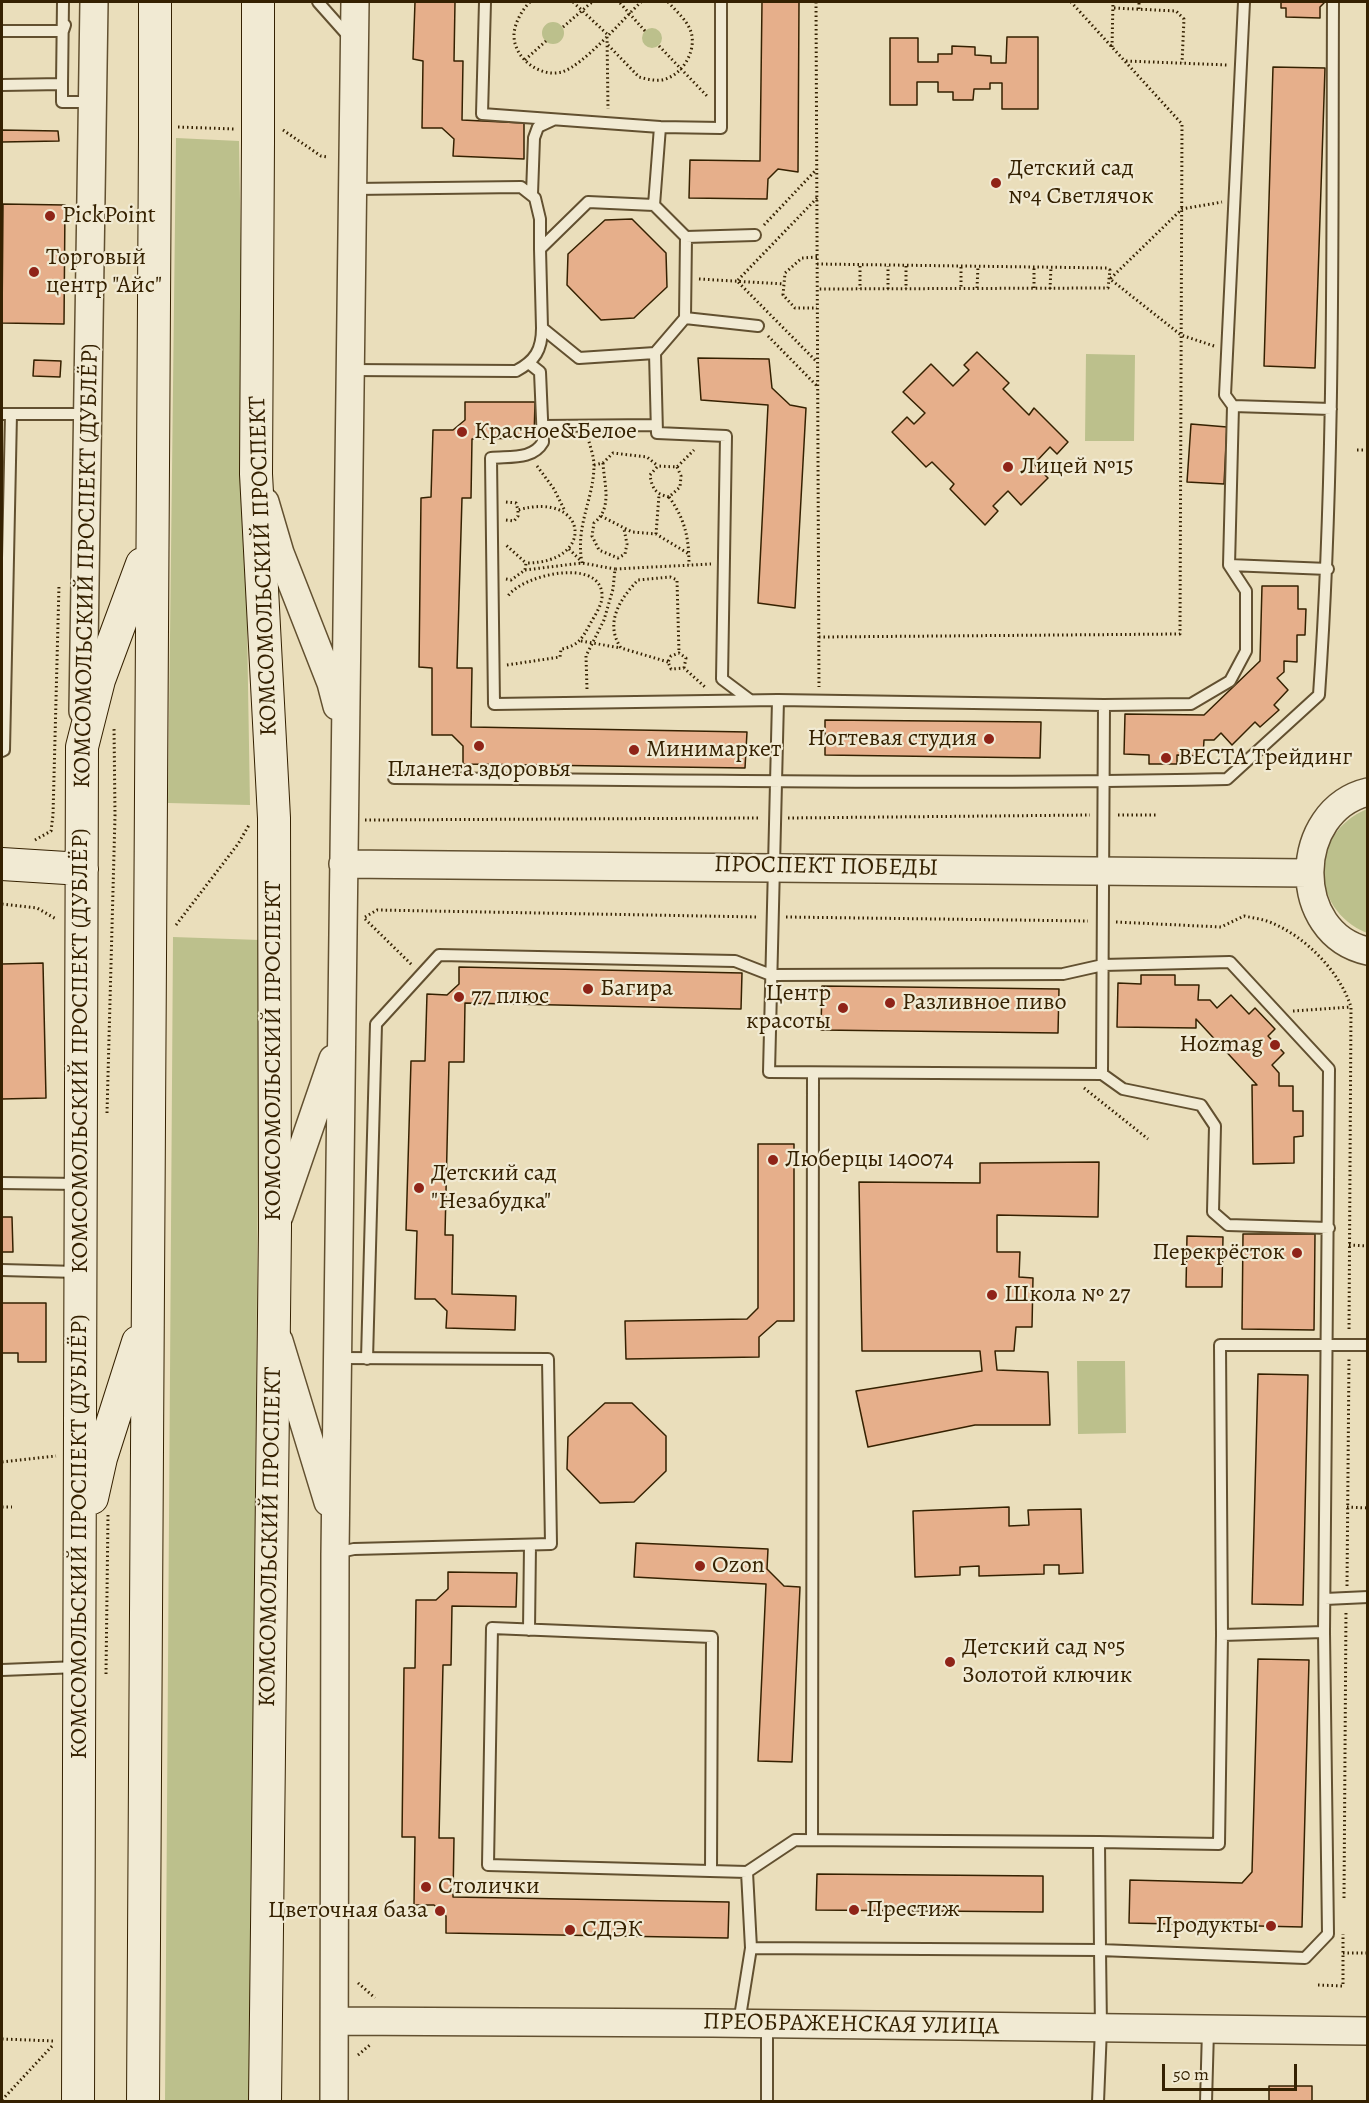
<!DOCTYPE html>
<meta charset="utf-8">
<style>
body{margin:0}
#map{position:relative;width:1369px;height:2103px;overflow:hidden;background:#eadebb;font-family:Alegreya,serif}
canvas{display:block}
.frame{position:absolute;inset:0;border:3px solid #352101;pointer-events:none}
.scale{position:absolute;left:1162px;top:2064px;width:135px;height:27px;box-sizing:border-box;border:3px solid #352101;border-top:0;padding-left:8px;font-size:18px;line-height:21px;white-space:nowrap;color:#352101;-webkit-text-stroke:4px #f1ead3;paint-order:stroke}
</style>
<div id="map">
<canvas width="1369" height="2103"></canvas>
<div class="frame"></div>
<div class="scale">50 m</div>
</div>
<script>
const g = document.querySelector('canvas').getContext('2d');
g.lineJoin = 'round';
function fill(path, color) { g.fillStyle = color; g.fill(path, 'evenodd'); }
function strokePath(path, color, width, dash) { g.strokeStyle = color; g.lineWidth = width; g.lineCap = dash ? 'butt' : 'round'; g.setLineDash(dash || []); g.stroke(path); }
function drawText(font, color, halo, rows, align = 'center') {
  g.font = font + ' Alegreya,serif'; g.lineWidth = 4.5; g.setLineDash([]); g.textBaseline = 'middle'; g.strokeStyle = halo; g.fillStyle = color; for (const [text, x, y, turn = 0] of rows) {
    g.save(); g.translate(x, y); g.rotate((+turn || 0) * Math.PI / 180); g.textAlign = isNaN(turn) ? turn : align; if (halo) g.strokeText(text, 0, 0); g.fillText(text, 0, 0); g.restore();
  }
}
const green = new Path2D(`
 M542 33a11 11 0 1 1 22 0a11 11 0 1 1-22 0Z
 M642 38a10 10 0 1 1 20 0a10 10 0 1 1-20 0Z
 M176,138l63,3 11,664 -82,-2z
 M1086,354l49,1 -1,86h-49z
 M1367,809v124c-58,-24 -58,-100 0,-124z
 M173,937l87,3 -10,1161 -85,1z
 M1077,1361h48l1,72 -48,1z`);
const building = new Path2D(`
 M415,2h40l-1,59h9l-1,59 62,3v36l-71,-3 1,-17 -12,-11h-20l1,-67 -10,-2z
 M762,2h37l-1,170 -20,-3 -10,10 -1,20 -78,-1 1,-38 70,1z
 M1281,2h43v1l-4,4v11l-34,-1v-9h-5z
 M1007,37h31v72h-36v-26h-12v6h-16l-1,11h-20v-8h-15v-10h-21v23h-27v-67h28v24h20v-8h14v-8l23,1v8l16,1v7h15z
 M1273,67l52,1 -10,300 -51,-2z
 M2,130l56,1 1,10 -57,1z
 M3,204l62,1 -1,119 -62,-1z
 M632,219l34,34 1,34 -33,31 -33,2 -34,-35 1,-31 37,-34z
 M977,352l32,31 -6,6 26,26 5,-7 34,34 -11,12 -7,-7 -16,17 14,14 -27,27 -13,-14 -15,15 5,5 -13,14 -35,-36 4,-5 -22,-22 -6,5 -34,-35 15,-15 7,7 11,-11 -22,-21 28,-28 22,22 16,-16 -5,-5z
 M698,358l71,1 3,29 18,17 16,3 -11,200 -37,-5 10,-198 -67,-5z
 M34,360l27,1 -1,16 -27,-1z
 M465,402h70l-1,36 -62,1 -1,59h-9l-5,170h15l-1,59 276,5 -2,36 -282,-4v-18l-11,-11h-20v-67l-13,-1 2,-169 10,-1 2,-67h20l12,-10z
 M1191,424l36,3 -3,57 -37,-2z
 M1262,586h36v23h8l-1,26h-8v27l-13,-1v11l-7,6 11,12 -14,15 5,5 -19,17 -5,-5 -23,23 -11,-12 -7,7h-10l-1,16 -26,-1v9h-28v-9l-25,-1 1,-40 79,1 56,-54z
 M825,720l216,2 -1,36 -215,-3z
 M43,963l3,135 -44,1v-135z
 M459,967l283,6 -1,36 -276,-6 -1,59h-15l-4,173h8l-1,59 64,2 -1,34 -69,-2 1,-17 -12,-12h-20l2,-68 -11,-1 5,-169h14l2,-67 20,1 12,-11z
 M1141,975h34v10h24l-1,15h12l7,8 14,-13 18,19 6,-6 20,21 -7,7 16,17 -12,12 7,8v13h14v25h10v25l-9,1v26l-41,1 -1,-79h5l-61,-66v9l-79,-1 1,-44 23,1z
 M822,986l237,3 -1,44 -237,-3z
 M758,1144h36v177h-17l-18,16v20l-133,2 -1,-38 122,-2 11,-11z
 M1099,1162l-1,55 -101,-2v37h23l-1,25 14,1 -1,49h-16l-2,24h-19l2,19 51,2 2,53h-75l-107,22 -12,-56 126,-20 -2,-20h-118l-3,-169 121,1v-20z
 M2,1217h10l1,35h-11z
 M1243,1234h72l-1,96 -72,-1z
 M1187,1236l36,1 -1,50h-36z
 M2,1303h44v59h-28v-9h-16z
 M1258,1374l50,1 -5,230 -51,-1z
 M605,1403h27l34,33v35l-32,31 -34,1 -33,-34 1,-32z
 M1009,1507v19l20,-1 -1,-15 53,-1 2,64 -24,1v-9h-15v9l-65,2v-10l-19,1v8l-45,2 -2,-66z
 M636,1543l132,6 -1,20 17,17 16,1 -8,175 -34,-1 8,-177 -132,-7z
 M448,1572l69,1 -1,34 -64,-1 -1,59h-8l-4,173h15l-1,59 276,5 -1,36 -282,-5v-17l-12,-11h-20l1,-68h-13l2,-169h11l1,-68h20l12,-11z
 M1258,1659l51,1 -7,267 -173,-4 1,-43 112,3 10,-11z
 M817,1874l226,2v36l-227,-2z
 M1269,2086h43v16h-43z`);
const path = new Path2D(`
 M530,2c-8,8 -15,20 -16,32 -1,24 26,44 48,38 22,-7 61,-53 79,-70
 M573,2l34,32 1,75
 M816,2l3,685
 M620,3l25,28
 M1114,8l62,3 8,8 -2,44
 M1139,9v-7
 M563,27l29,-25
 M608,45l31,32c7,2 15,4 23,3 20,-4 35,-29 29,-48 -4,-12 -15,-21 -23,-30
 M659,46l49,51
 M1112,47l1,-45
 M525,60l21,-19
 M1126,61l102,4
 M178,127l56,2
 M283,130l38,26 7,1
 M817,198l-80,83 80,81
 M764,225l51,-54
 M817,257l-15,1 -17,15 -2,22 12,13h22
 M817,264l290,4 3,2 -2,18 -291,1
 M860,266v23
 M906,266v23
 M961,267v22
 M699,279l85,5
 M977,288l1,-21
 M1034,288v-21
 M888,289v-23
 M1050,289l1,-22
 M768,336l49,50
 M1214,346l-33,-11 -71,-56 72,-70 40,-7
 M1357,450h8
 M603,463c1,21 10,45 -9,60l-2,13 7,14 19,8 7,-4 2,-10 -3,-15
 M594,465l9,-2 10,-10 34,4 11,9
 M537,466l17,23 11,22
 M677,467l4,9 -1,11 -11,10c-13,-3 -17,-8 -19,-22l8,-9 19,1 17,-17
 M669,497c16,22 20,41 20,68
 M506,502l10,1 2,7c70,-20 79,53 8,53
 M601,516l31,16 24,2 33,20
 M506,520l8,1 4,-5v-6
 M656,534l3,-39
 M569,549l12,12
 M582,563c-7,-38 12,-64 12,-98 0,-8 -4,-19 -6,-27
 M525,570l57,-7 33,6
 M506,579l5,1 14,-10 1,-7 -20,-18
 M819,637l361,-3 2,-510 -111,-122
 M581,641l40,7
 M668,662l-47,-14c-17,-25 -1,-49 17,-68l32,-3 7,3 2,73
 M507,665l53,-8 1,-8c17,-3 21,-10 29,-25 5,-9 13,-20 12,-30 -3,-37 -80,-19 -94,2
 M684,668l2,-10 -7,-5 -8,3 -3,6 3,7 13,-1 22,20
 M587,689l-1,-33 18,-36 9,-31 2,-20 96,-5
 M1118,815h40
 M788,818l302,-3
 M365,820l395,-2
 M35,840l16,-9 2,-16 6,-230
 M2,904l35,4 19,11
 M365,917l12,-7 381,7
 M786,917l302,4
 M365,919l47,46
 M1116,922l105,5 23,-11c9,2 19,3 28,7 34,14 68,49 79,84l-2,324
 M176,925l62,-81 11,-19
 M1293,1011l58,-4
 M1084,1088l64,51
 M107,1113l8,-297 -1,-89
 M1349,1245l19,1
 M2,1462l54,-6
 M2,1507h10
 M1347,1507l21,1
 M1347,1586l2,-228
 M106,1674l2,-159
 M1344,1898l2,-288
 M1343,1953h25
 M358,1983l17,15
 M1318,1985l25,1v-52
 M2,2039l52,2
 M358,2055l13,-11
 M2,2100l52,-56`);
const service = new Path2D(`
 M318,2l32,36
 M485,2l-3,112 178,13 61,1v-126
 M1244,2l-19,393 8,11 98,3
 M2,31h61l2,-6
 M62,84v18h30
 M2,85l60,-1 1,-82
 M354,189l167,-2 14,11 5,21v30
 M532,194l2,-56 4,-11 15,-7
 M654,205l6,-78
 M686,237l69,-2
 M685,318l73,8
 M655,353l-76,5 -37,-30 -2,-79 48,-47 66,3 32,32 -1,81 -30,35 2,80 69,3 -4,243 28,21
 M530,364l10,8 3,70c-10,18 -33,14 -52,16l3,246 284,-4
 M350,370l166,1c19,-10 26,-21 26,-43
 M2,414h9l-7,336 -2,1
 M11,414h78
 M542,426l114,-1
 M1229,565l99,4
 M778,700l326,5 -2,369 -333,-2z
 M1104,705l87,-1 39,-23 16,-30v-60l-17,-26 4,-159
 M394,778c278,2 556,7 833,1l92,-84c16,-231 13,-462 14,-693
 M1102,1074l21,15 78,16 14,21 -2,86 15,13 101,3
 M2,1183l77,1
 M2,1270l75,2
 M367,1359l9,-335 63,-69 296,6 36,14 292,-1 40,-9 127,-3 99,107 -5,563 4,302 -23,24 -205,-8 1,78 -3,74
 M335,1553l19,-4 197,-5 -3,-185 -210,-1
 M1325,1599l43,-2
 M529,1630l1,-85
 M1222,1635l102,-3
 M2,1670l76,-3
 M812,1840l1,-767
 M1099,1842l120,2 3,-209 -2,-290h148
 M711,1871l1,-234 -220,-9 -4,237 259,7 48,-32 304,2 1,108 -349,-2
 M739,2023l12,-75 -4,-76
 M767,2024v78
 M1206,2102l2,-72`);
const tertiary = new Path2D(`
 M265,502l15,51 51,130 6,23
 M83,711l11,-709
 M1368,792c-76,18 -79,142 0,159
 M343,864l965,9
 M279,1216l54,-157
 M279,1341l49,161
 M335,2021l378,2 655,8
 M334,2102l1,-549 20,-1551`);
const secondary = new Path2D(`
 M258,141l-2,333 18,344 1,410 -10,874
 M2,864l80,5
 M92,1498l9,-40 37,-116
 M78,2102l4,-1355 17,-67 43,-116
 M143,2102l12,-1964`);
const secondaryBridge = new Path2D(`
 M155,138v-136
 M258,141v-139`);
const markers = [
 [996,183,6,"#8f2418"],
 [50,216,6,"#8f2418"],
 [34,272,6,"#8f2418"],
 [462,432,6,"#8f2418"],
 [1008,467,6,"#8f2418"],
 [989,739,6,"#8f2418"],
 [479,746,6,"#8f2418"],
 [634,750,6,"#8f2418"],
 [1166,758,6,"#8f2418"],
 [588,989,6,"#8f2418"],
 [459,997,6,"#8f2418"],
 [890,1003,6,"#8f2418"],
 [843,1008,6,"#8f2418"],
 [1275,1045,6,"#8f2418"],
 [773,1160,6,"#8f2418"],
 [419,1188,6,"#8f2418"],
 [1297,1253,6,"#8f2418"],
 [992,1295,6,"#8f2418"],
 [700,1566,6,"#8f2418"],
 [950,1662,6,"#8f2418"],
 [426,1887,6,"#8f2418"],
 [854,1910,6,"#8f2418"],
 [440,1911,6,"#8f2418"],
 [1271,1926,6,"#8f2418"],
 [570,1930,6,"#8f2418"]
];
const poiNames = [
 ["Детский сад",1008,169],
 ["№4 Светлячок",1008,197],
 ["PickPoint",62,216],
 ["Торговый",46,258],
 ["центр \"Айс\"",46,286],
 ["Красное&Белое",474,432],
 ["Лицей №15",1020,467],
 ["Ногтевая студия",977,739,"right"],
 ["Минимаркет",646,750],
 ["ВЕСТА Трейдинг",1178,758],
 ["Планета здоровья",479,770,"center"],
 ["Багира",600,989],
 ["Центр",831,994,"right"],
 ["красоты",831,1022,"right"],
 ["77 плюс",471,997],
 ["Разливное пиво",902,1003],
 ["Hozmag",1263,1045,"right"],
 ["Люберцы 140074",785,1160],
 ["Детский сад",431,1174],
 ["\"Незабудка\"",431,1202],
 ["Перекрёсток",1285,1253,"right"],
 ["Школа № 27",1004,1295],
 ["Ozon",712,1566],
 ["Детский сад №5",962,1648],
 ["Золотой ключик",962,1676],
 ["Столички",438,1887],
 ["Престиж",866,1910],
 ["Цветочная база",428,1911,"right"],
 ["Продукты",1259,1926,"right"],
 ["СДЭК",582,1930]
];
const streetNames = [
 ["КОМСОМОЛЬСКИЙ ПРОСПЕКТ (ДУБЛЁР)",87,566,-89],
 ["КОМСОМОЛЬСКИЙ ПРОСПЕКТ",264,566,-92],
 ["ПРОСПЕКТ ПОБЕДЫ",826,867,1],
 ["КОМСОМОЛЬСКИЙ ПРОСПЕКТ (ДУБЛЁР)",81,1051,-90],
 ["КОМСОМОЛЬСКИЙ ПРОСПЕКТ",274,1051,-90],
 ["КОМСОМОЛЬСКИЙ ПРОСПЕКТ (ДУБЛЁР)",80,1537,-90],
 ["КОМСОМОЛЬСКИЙ ПРОСПЕКТ",271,1537,-89],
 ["ПРЕОБРАЖЕНСКАЯ УЛИЦА",851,2025,1]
];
fill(green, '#bcc08c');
fill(building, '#e6af8b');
strokePath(building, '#352101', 1.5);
strokePath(service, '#625030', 14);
strokePath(tertiary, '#625030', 30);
strokePath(secondary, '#352101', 34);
strokePath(path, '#352101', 3, [1.5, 3]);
strokePath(service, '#f1ead3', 10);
strokePath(tertiary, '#f1ead3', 27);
strokePath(secondary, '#f1ead3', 32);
strokePath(secondaryBridge, '#352101', 34, []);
strokePath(secondaryBridge, '#f1ead3', 32);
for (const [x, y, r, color] of markers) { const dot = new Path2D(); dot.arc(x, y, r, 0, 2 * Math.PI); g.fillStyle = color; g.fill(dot); strokePath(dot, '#f1ead3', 2); }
drawText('24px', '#352101', '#f1ead3', poiNames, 'left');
drawText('24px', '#352101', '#f1ead3', streetNames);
</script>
